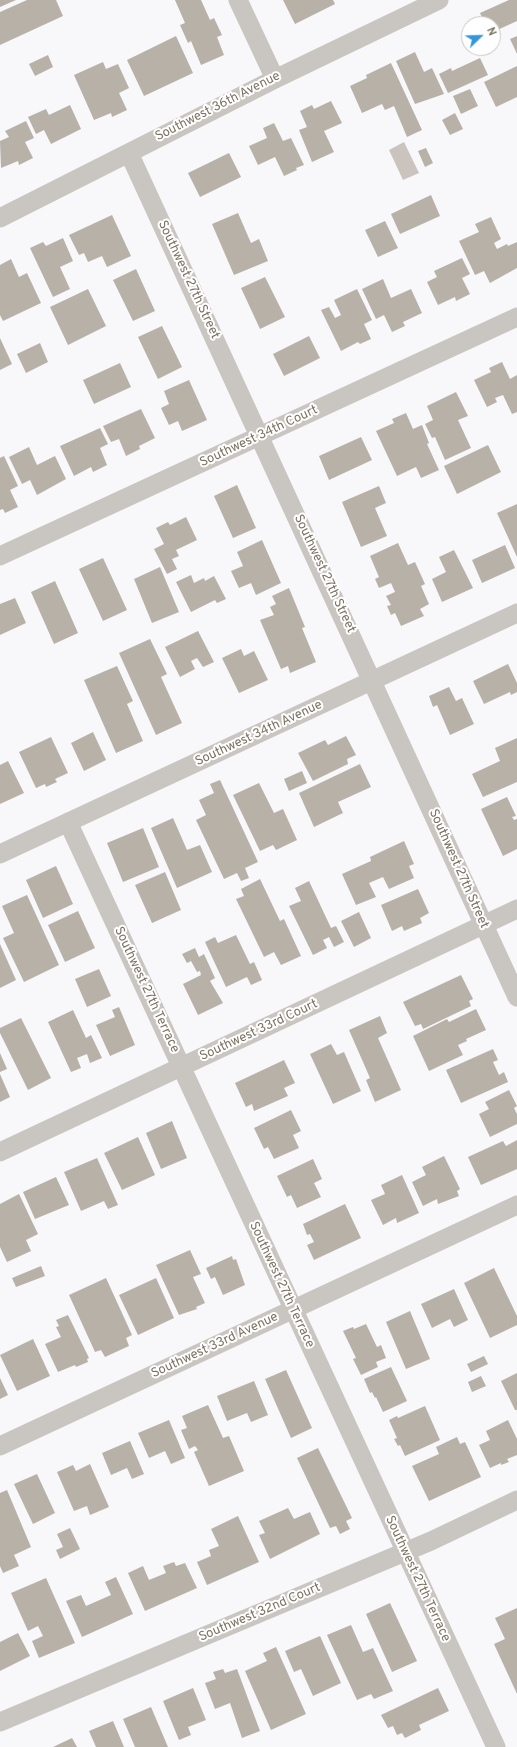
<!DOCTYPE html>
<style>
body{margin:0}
#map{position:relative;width:517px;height:1747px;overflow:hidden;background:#f8f8fa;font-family:Overpass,sans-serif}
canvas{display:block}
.north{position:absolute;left:461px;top:16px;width:40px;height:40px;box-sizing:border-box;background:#fff;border:1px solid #cac7c0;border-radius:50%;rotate:67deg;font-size:11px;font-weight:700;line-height:16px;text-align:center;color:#7b7261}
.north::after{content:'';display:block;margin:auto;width:14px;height:18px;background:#3596dc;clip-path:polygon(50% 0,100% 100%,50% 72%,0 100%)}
</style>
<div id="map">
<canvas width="517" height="1747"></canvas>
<div class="north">N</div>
</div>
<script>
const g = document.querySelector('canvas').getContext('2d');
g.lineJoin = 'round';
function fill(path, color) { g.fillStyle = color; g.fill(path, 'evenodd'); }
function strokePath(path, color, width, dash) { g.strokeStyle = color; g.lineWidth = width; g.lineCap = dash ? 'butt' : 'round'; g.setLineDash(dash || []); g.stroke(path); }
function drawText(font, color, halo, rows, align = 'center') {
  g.font = font + ' Overpass,sans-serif'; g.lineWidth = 4; g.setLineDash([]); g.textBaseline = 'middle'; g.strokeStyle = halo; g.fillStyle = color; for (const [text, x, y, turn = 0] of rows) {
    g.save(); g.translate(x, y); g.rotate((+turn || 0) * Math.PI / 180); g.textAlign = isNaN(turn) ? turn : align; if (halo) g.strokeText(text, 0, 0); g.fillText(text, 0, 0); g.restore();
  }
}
const water = new Path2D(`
 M404,142l15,31 -16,7 -14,-30z`);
const building = new Path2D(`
 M0,0h16l-16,7z
 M27,0h29l7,16 -63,29v-33z
 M175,0h26l9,20 4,-2 8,17 -5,2 7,18 -23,10 -10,-24 -3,2 -8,-18 5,-2z
 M283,0h50l2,4 -40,20z
 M509,0h8v21l-24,11v-8h-8l-5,-11z
 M176,36l17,37 -49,23 -17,-36z
 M517,36v18l-7,-15z
 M415,52l9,20 8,-4 12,26 -29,10 -19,-43z
 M48,55l5,12 -18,9 -6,-12z
 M480,58l8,17 -40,18 -9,-19 12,-6 1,3z
 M103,62l3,7 12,-5 11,24 -10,5 8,17 -15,7 -1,-4 -17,7 -20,-45z
 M391,63l31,67 -15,7 -13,-31 -9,4 -3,-6 -20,9 -12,-27 17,-8 -1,-3z
 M517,66v31l-21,10 -12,-25z
 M470,89l8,17 -17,8 -8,-18z
 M331,101l11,22 -18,8 10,21 -22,10 -13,-32 8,-3 -7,-16 12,-6 2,4z
 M70,105l11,24 -30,15 -7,-14 -8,4 -8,-17 18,-8 3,6z
 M455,113l8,16 -13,6 -8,-15z
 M26,121l8,17 -9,4 8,16 -14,7 -1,-4 -17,7 -1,-27 9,-4 -4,-6z
 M274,123l9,18 8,-3 13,27 -8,3 1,2 -13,6 -9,-19 -17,8 -9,-19 18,-8 -4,-10z
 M426,148l7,15 -8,4 -7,-16z
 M229,153l12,24 -41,20 -12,-24z
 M431,195l9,21 -40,18 -9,-20z
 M238,213l13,30 8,-4 9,22 -34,14 -22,-51z
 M112,215l19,41 -24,11 -5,-11 -14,6 -4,-9 -5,2 -10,-20z
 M491,217l10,22 -7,4 3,6 10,-5 1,2 9,-4v26l-27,15 -6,-12 -9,4 -16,-34 20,-9 -4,-8z
 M385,221l13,27 -20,9 -13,-27z
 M63,238l10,23 -13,6 10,22 -17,8 -23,-49 13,-6 3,4z
 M462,258l8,16 -8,4 8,16 -14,7 -1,-4 -17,8 -11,-23 10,-5 -3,-6z
 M11,259l8,18 8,-4 14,30 -38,18 -3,-6v-50z
 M136,269l19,42 -22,10 -20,-41z
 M265,277l20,40 -25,12 -19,-41z
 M383,279l8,19 20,-9 11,24 -19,9 2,4 -13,6 -8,-17 -8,4 -14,-30z
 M88,289l18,37 -38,19 -18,-38z
 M357,289l15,31 -8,4 7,15 -11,5 -2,-2 -17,9 -20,-41 8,-3 6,11 6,-3 -7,-15z
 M162,326l20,41 -24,12 -20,-42z
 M309,336l11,22 -36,18 -11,-22z
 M0,338l12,26 -12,6z
 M40,343l8,19 -22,11 -9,-19z
 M502,362l8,17 7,-4v37l-5,2 -9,-19 -8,3 2,4 -10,5 -13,-27 17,-8 -2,-4z
 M120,363l11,24 -37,17 -11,-24z
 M189,380l18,40 -25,11 -4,-10 -9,4 -8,-17 8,-4 -5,-13z
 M456,392l12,24 -10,4 13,28 -26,12 -10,-23 -3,1 -7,-14 8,-4 -6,-14z
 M141,409l14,29 -16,8 1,3 -14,7 -7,-17 -8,3 -8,-16z
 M406,413l7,16 9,-4 7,18 -2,1 12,26 -18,8 -5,-11 -19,9 -21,-45 18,-8 -2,-4z
 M100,428l8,16 -8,4 7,17 -14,7 -2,-5 -17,9 -14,-30z
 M361,437l11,23 -43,20 -10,-24z
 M488,445l13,27 -44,22 -13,-28z
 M29,447l8,18 18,-9 11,23 -29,16 -7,-15 -8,4 -13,-27z
 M4,456l14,30 -8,4 8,17 -13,6 -2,-4 -3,1v-52z
 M237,485l19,43 -23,10 -19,-42z
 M379,486l7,17 -11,5 12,28 -26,11 -19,-45z
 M517,504v53l-20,-44z
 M186,517l11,23 -21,10 3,6 -7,3 5,10 -10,5 -13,-25 10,-5 -8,-16 12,-6 2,3z
 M262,540l19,43 -25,12 -5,-12 -12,5 -8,-17 12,-5 -6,-14z
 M398,543l10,22 7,-3 10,22 -4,2 8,18 -9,5 4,7 -23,10 -6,-13 -4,2 -4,-9 4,-1 -5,-9 9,-4 -4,-9 -12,5 -4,-9 4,-2 -9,-21z
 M505,545l10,23 -33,15 -10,-23z
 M454,550l19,38 -31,14 -10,-23 14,-7 -7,-15z
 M103,558l24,52 -24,11 -24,-52z
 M160,567l19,45 -27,11 -18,-44z
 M191,575l3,8 10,-5 1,3 9,-5 12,23 -9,4 -2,-3 -24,12 -15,-30z
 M55,581l23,52 -24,11 -23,-52z
 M289,588l16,39 -3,1 14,34 -26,11 -2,-7 -7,3 -21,-49 14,-5 -4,-8 6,-3 -4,-8z
 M15,598l11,25 -26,12v-31z
 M198,631l16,31 -11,5 -6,-9 -6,3 4,8 -15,8 -15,-30z
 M150,639l17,35 -6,3 21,46 -26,12 -37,-82z
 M241,649l3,7 10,-5 14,29 -29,13 -17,-35z
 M508,664l9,19v9l-6,3 -1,-3 -26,12 -11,-23z
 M117,666l16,35 -6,3 16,37 -27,12 -32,-73z
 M449,687l7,14 6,-3 12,26 -24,11 -13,-30 -4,2 -4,-11z
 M93,732l13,28 -22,11 -13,-28z
 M346,736l10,19 -9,4 1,5 -35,17 -15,-28 27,-13 3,5z
 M51,737l17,36 -13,6 2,3 -11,5 -1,-3 -9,4 -17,-36z
 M517,738v44l-34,15 -11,-23 28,-13 -5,-13z
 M8,761l16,32 -24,11v-39z
 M360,764l11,23 -33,15 5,11 -29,14 -15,-34z
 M302,771l5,12 -18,8 -5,-12z
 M220,780l38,82 -13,6 4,10 -8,3 -4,-8 -13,6 -28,-59 10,-5 -7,-15 15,-7 -4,-9z
 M259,783l15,30 9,-4 14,31 -21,10 -3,-5 -13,6 -27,-56z
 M507,797l9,19 -4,1 2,3 3,-1v30l-14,7 -22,-47z
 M173,818l14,32 13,-5 12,27 -35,16 -26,-60z
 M143,828l16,39 -36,15 -16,-39z
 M404,841l10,23 -5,2 5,12 -25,11 -6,-12 -14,6 7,14 -20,8 -14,-31 29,-13 -1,-4z
 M56,866l17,38 -30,14 -17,-38z
 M165,872l16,38 -29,13 -17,-38z
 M260,879l20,42 4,-2 17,37 -20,9 -7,-13 -10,5 -28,-58 8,-3 -3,-7z
 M309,881l22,47 5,-2 8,16 -10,5 -5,-10 -6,3 4,8 -14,7 -24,-49 12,-5 -6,-13z
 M418,889l11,24 -9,5 2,5 -18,8 -2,-5 -10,5 -11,-26z
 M27,895l32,70 -35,17 -21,-44 11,-5 -12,-27z
 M78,911l17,37 -30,14 -17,-37z
 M359,912l12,26 -17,9 -13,-26z
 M236,935l14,29 4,-2 8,18 -11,5 -4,-8 -21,10 -21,-45 10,-5 3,6z
 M0,944l16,36 -16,8z
 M195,948l4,9 5,-3 11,24 -5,3 13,22 -25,12 -15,-31 18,-9 -1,-4 -3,1 -6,-11 -4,2 -5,-9z
 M99,969l12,27 -24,11 -12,-28z
 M461,975l12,24 -4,2 2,5 -48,23 -2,-5 -6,2 -12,-24z
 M119,1007l16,38 -25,11 -14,-31 19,-8 -3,-7z
 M476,1009l10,21 -20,9 1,2 -9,4 5,10 -34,16 -16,-35 34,-17 2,3z
 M73,1010l13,28 5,-3 11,23 -12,5 -3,-9 -10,4 4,10 -10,4 -23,-50z
 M380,1016l7,17 -9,5 23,52 -26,12 -9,-22 4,-2 -21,-48z
 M21,1018l30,60 -23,12 -28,-57v-5z
 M331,1044l6,11 7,-3 17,39 -28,13 -23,-50z
 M493,1049l5,11 -5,2 6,13 5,-3 4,10 -47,21 -15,-33z
 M0,1053l7,16 -7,3z
 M284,1060l11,23 -11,5 4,8 -34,15 -2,-7 -6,3 -11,-24z
 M0,1074l10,23 -10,5z
 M509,1090l8,16 -3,2 3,6v10l-27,13 -11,-23 10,-5 -4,-7z
 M291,1110l10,21 -8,4 6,13 -25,11 -6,-12 -4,2 -10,-21z
 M172,1121l15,37 -26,11 -15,-36z
 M138,1137l17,38 -33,15 -18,-37z
 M517,1140v29l-36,16 -13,-28 35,-16 3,5z
 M444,1156l16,33 -3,2 2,5 -21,8 -1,-5 -14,7 -11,-24 14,-7 -4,-8z
 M97,1158l21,47 -10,4 -4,-8 -23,10 -17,-39z
 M313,1159l9,20 -8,4 7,14 -24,11 -6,-13 -4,2 -10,-21z
 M402,1175l17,38 -22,10 -1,-5 -13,7 -12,-25 14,-6 -4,-9z
 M56,1177l13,28 -34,14 -12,-27z
 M19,1194l19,40 -12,6 5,11 -24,11 -7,-15v-43z
 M345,1204l16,34 -47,22 -7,-15 7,-3 -4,-8 -3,1 -4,-11z
 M190,1250l11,24 -8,3 12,26 -9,4 1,2 -18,6 -23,-50z
 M232,1256l1,4 3,-1 9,26 -22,10 -8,-18 -4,2 -5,-11z
 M41,1266l4,10 -29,11 -4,-9z
 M494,1268l23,48v9l-27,13 -26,-55z
 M106,1278l26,57 -6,3 3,8 -24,11 -4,-7 -6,2 -26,-57z
 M156,1278l18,40 -36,17 -19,-40z
 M454,1289l14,31 -14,7 -4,-8 -18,9 -11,-24z
 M410,1311l20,48 -24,10 -20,-47z
 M68,1315l21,43 -2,1 1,3 -12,5 -1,-2 -17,7 -13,-28 16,-7 -5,-10 3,-1 -3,-6z
 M366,1324l11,23 4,-2 5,13 -10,4 2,5 -17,8 -8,-16 3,-1 -13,-27 10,-4 1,2z
 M33,1339l17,37 -33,15 -17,-36z
 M484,1356l4,8 -17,8 -4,-8z
 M391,1367l16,34 -24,11 -7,-15 -1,1 -3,-6 -2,1 -6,-14z
 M286,1370l26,58 -21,10 -26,-59z
 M517,1373v37h-2l-14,-29z
 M481,1376l5,10 -14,6 -4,-10z
 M0,1378l8,17 -8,4z
 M254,1381l14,34 -17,7 -4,-9 -20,8 -10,-25z
 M208,1405l15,33 6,-2 15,35 -35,15 -15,-34 4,-2 -3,-4 -6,3 -8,-19 6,-2 -5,-12z
 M425,1406l15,34 -35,16 -5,-11 -2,1 -4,-7 3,-1 -8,-18 8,-4 1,2z
 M169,1420l16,38 -14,6 -6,-13 -16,7 -11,-25z
 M508,1420l9,19v16l-10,4 2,3 -8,3v-2l-11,5 -11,-23 11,-5 -4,-9z
 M457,1437l3,7 5,-2 16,35 -52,24 -17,-35 27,-12 -3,-7z
 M130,1441l14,33 -12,5 -5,-11 -16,7 -9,-22z
 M318,1448l34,70 -6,3 4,8 -10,5 -4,-8 -6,2 -33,-70z
 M90,1464l19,43 -19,8 -3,-9 -13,5 -17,-39 16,-7 3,6z
 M37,1474l18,39 -22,11 -19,-40z
 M7,1490l24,57 -17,8 5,11 -16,7 -3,-7v-73z
 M288,1508l6,11 16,-7 10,22 -50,25 -11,-24 6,-2 -6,-12z
 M238,1516l21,46 -52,23 -10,-23 14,-6 -2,-6 10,-4 -8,-17z
 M70,1528l10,21 -20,10 -4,-9 7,-3 -6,-13z
 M174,1562l2,4 9,-3 12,25 -52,23 -17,-38 15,-7 6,14 17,-7 -3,-7z
 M116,1577l17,37 -51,23 -16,-36 15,-6 5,11 25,-11 -6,-13z
 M46,1578l29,65 -36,15 -7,-17 11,-5 -5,-10 -10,5 -17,-38z
 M390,1603l27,58 -25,11 -26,-58z
 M517,1608v86l-23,-50 11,-5 -10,-21z
 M351,1625l12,27 10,-4 20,43 -19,8 -3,-5 -14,6 -30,-65z
 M18,1633l12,23 -30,15v-29z
 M320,1636l21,47 -28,13 -12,-27 -7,3 -9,-21z
 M276,1647l30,67 -35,16 -26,-59 22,-10 -4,-8z
 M223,1669l2,4 12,-4 23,62 -18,7 -12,-35 -15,6 -10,-26 11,-4 -3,-7z
 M193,1688l13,32 -18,7 3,8 -12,5 -16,-39z
 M438,1688l11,23 -30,14 2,5 -16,8 -3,-5 -5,2 -4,-9 -5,2 -7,-13z
 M151,1707l17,40h-33l-12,-28z
 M113,1721l11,26h-28l-7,-16z
 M72,1738l5,9h-24z`);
const minor = new Path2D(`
 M238,0l37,79
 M129,153l388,844
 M0,218l275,-139 164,-79
 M0,556l517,-239
 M68,822l428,925
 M0,854l517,-241
 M0,1152l517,-243
 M0,1446l517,-241
 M0,1722l431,-181 86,-41`);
const streetNames = [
 ["Southwest 36th Avenue",218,107,-27],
 ["Southwest 27th Street",188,280,65],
 ["Southwest 34th Court",259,437,-25],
 ["Southwest 27th Street",324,574,65],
 ["Southwest 34th Avenue",259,734,-25],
 ["Southwest 27th Street",458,869,66],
 ["Southwest 27th Terrace",146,990,65],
 ["Southwest 33rd Court",259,1031,-25],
 ["Southwest 27th Terrace",281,1285,65],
 ["Southwest 33rd Avenue",215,1346,-25],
 ["Southwest 27th Terrace",417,1579,65],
 ["Southwest 32nd Court",260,1613,-23]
];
fill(water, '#cbc3bd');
fill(building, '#b7b1a8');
strokePath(minor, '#c9c6c1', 19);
drawText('13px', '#7b7261', '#fff', streetNames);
</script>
